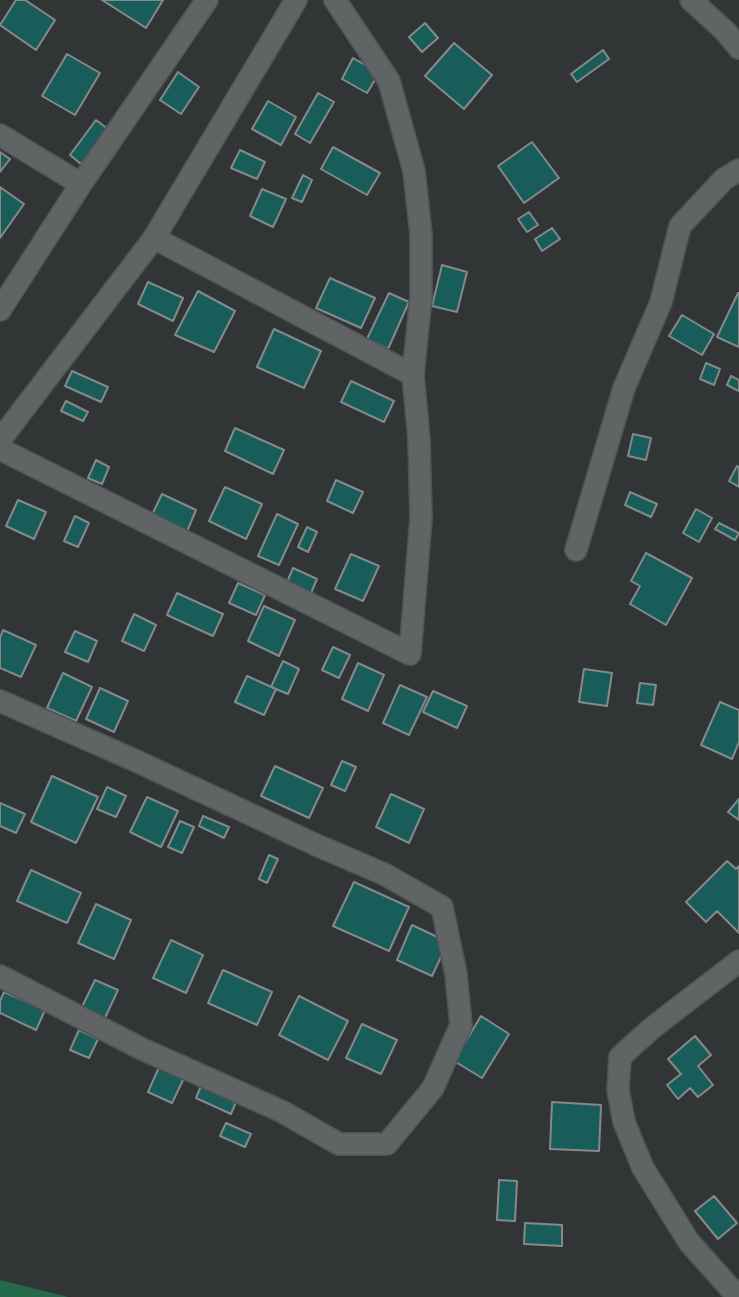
<!DOCTYPE html>
<style>
body{margin:0}
canvas{display:block;background:#313536}
</style>
<canvas width="739" height="1297"></canvas>
<script>
const g = document.querySelector('canvas').getContext('2d');
g.lineJoin = 'round';
function fill(path, color) { g.fillStyle = color; g.fill(path, 'evenodd'); }
function strokePath(path, color, width, dash) { g.strokeStyle = color; g.lineWidth = width; g.lineCap = dash ? 'butt' : 'round'; g.setLineDash(dash || []); g.stroke(path); }
const forest = new Path2D(`
 M0,1280l68,17h-68z`);
const building = new Path2D(`
 M16,0h9l30,20 -19,30 -36,-25z
 M102,0h61l-17,28z
 M425,23l13,15 -16,14 -13,-15z
 M454,43l38,32 -28,34 -39,-33z
 M603,50l6,9 -32,23 -6,-8z
 M67,54l33,19 -25,42 -33,-19z
 M353,58l26,15 -12,20 -25,-14z
 M178,72l21,15 -18,27 -21,-14z
 M318,93l16,9 -24,41 -15,-9z
 M268,101l28,16 -15,28 -29,-16z
 M96,120l12,9 -27,35 -11,-9z
 M532,142l27,36 -35,25 -26,-37z
 M333,147l47,26 -13,22 -46,-26z
 M240,150l25,12 -8,17 -26,-11z
 M0,152l10,7 -10,13z
 M303,175l9,5 -10,22 -10,-4z
 M0,187l24,17 -24,34z
 M262,189l24,10 -13,28 -23,-11z
 M529,212l9,13 -11,7 -9,-13z
 M552,228l8,11 -18,12 -7,-12z
 M442,265l25,7 -10,40 -25,-6z
 M330,278l45,20 -14,30 -45,-20z
 M148,282l35,16 -10,23 -35,-17z
 M198,291l37,20 -21,41 -39,-17z
 M389,293l20,9 -21,47 -21,-10z
 M738,293h1v54l-22,-10z
 M682,315l32,19 -12,21 -33,-19z
 M274,329l47,22 -17,37 -47,-21z
 M706,363l14,6 -6,16 -14,-6z
 M72,371l36,16 -7,15 -36,-16z
 M731,376l8,4v11l-12,-6z
 M351,381l43,20 -10,21 -43,-20z
 M66,401l22,11 -5,9 -22,-10z
 M235,428l49,22 -11,24 -48,-23z
 M633,434l18,4 -5,22 -18,-4z
 M96,460l13,7 -7,17 -14,-6z
 M737,466l2,1v20l-10,-6z
 M336,480l27,12 -10,21 -26,-12z
 M225,487l37,17 -16,35 -37,-18z
 M630,492l27,12 -6,13 -26,-12z
 M162,494l34,16 -10,24 -35,-17z
 M18,500l28,12 -12,27 -28,-13z
 M696,509l16,9 -13,24 -16,-9z
 M277,514l21,10 -19,41 -21,-9z
 M75,516l14,7 -11,24 -14,-6z
 M719,523l20,10 -4,7 -20,-11z
 M307,527l10,5 -9,20 -10,-5z
 M646,553l46,25 -26,47 -36,-21 10,-18 -9,-5z
 M351,554l28,12 -16,35 -28,-12z
 M293,568l24,11 -6,14 -24,-11z
 M238,583l27,12 -9,20 -27,-12z
 M177,593l46,21 -10,22 -46,-21z
 M264,606l31,14 -16,36 -31,-15z
 M134,614l22,11 -12,26 -22,-10z
 M3,630l33,15 -15,32 -21,-9v-30z
 M75,631l22,10 -9,21 -23,-10z
 M333,647l17,8 -11,23 -17,-8z
 M283,661l16,8 -11,25 -17,-7z
 M358,663l26,12 -16,36 -26,-12z
 M584,669l28,4 -5,33 -28,-4z
 M63,673l29,14 -16,34 -29,-13z
 M247,676l29,13 -12,26 -29,-13z
 M640,683l16,2 -3,20 -16,-2z
 M400,685l27,12 -18,38 -26,-12z
 M100,688l28,13 -14,31 -28,-13z
 M433,691l34,15 -10,22 -34,-16z
 M720,702l19,8v32l-7,17 -31,-14z
 M342,761l14,6 -11,24 -14,-6z
 M275,766l48,22 -14,30 -48,-22z
 M52,776l46,21 -22,46 -45,-21z
 M107,787l19,9 -10,21 -19,-8z
 M391,794l33,15 -15,34 -33,-16z
 M147,797l31,14 -17,36 -31,-15z
 M739,799v21l-11,-8z
 M0,803l25,11 -9,19 -16,-7z
 M203,816l26,11 -5,11 -25,-12z
 M180,821l14,6 -12,26 -14,-6z
 M269,855l9,4 -11,24 -8,-4z
 M727,861l9,8 3,-3v67l-22,-22 -11,11 -20,-20z
 M31,870l50,23 -14,30 -50,-22z
 M354,882l55,25 -20,44 -56,-25z
 M96,904l35,16 -17,39 -36,-16z
 M412,925l36,17 -16,34 -35,-16z
 M171,940l32,15 -17,38 -33,-15z
 M223,970l49,22 -15,33 -49,-22z
 M95,980l23,10 -14,30 -23,-11z
 M4,992l41,18 -9,20 -36,-17v-12z
 M299,996l49,25 -20,39 -49,-25z
 M481,1016l28,18 -27,44 -28,-17z
 M362,1024l35,16 -16,34 -35,-16z
 M79,1030l19,9 -9,19 -19,-8z
 M695,1036l16,19 -13,11 15,19 -15,12 -8,-9 -12,11 -11,-14 14,-11 -13,-15z
 M160,1065l25,11 -13,27 -24,-11z
 M201,1086l35,16 -5,12 -35,-16z
 M552,1102l49,3 -2,46 -49,-2z
 M226,1123l25,11 -6,13 -25,-11z
 M499,1180l18,1 -2,40 -18,-1z
 M714,1196l23,27 -19,16 -23,-28z
 M525,1223l37,2v21l-38,-2z`);
const minor = new Path2D(`
 M691,0l34,31 14,17
 M0,135l81,49
 M154,238l259,137
 M0,310l81,-126 126,-184
 M0,440l154,-202 142,-238
 M0,449l410,205 11,-136 -2,-79 -6,-64 8,-78v-63l-7,-63 -25,-90 -54,-81
 M576,550l48,-162 37,-86 19,-76 44,-47 15,-9
 M0,701l134,59 180,84 70,30 58,33 14,67 5,51 -28,63 -46,56h-48l-58,-33 -139,-62 -142,-73
 M738,1297l-49,-55 -46,-74 -19,-46 -6,-32 2,-33 32,-29 87,-67`);
fill(forest, '#24694c');
fill(building, '#185d59');
strokePath(building, '#858989', 2);
strokePath(minor, '#4f5353', 24);
strokePath(minor, '#606465', 21);
</script>
